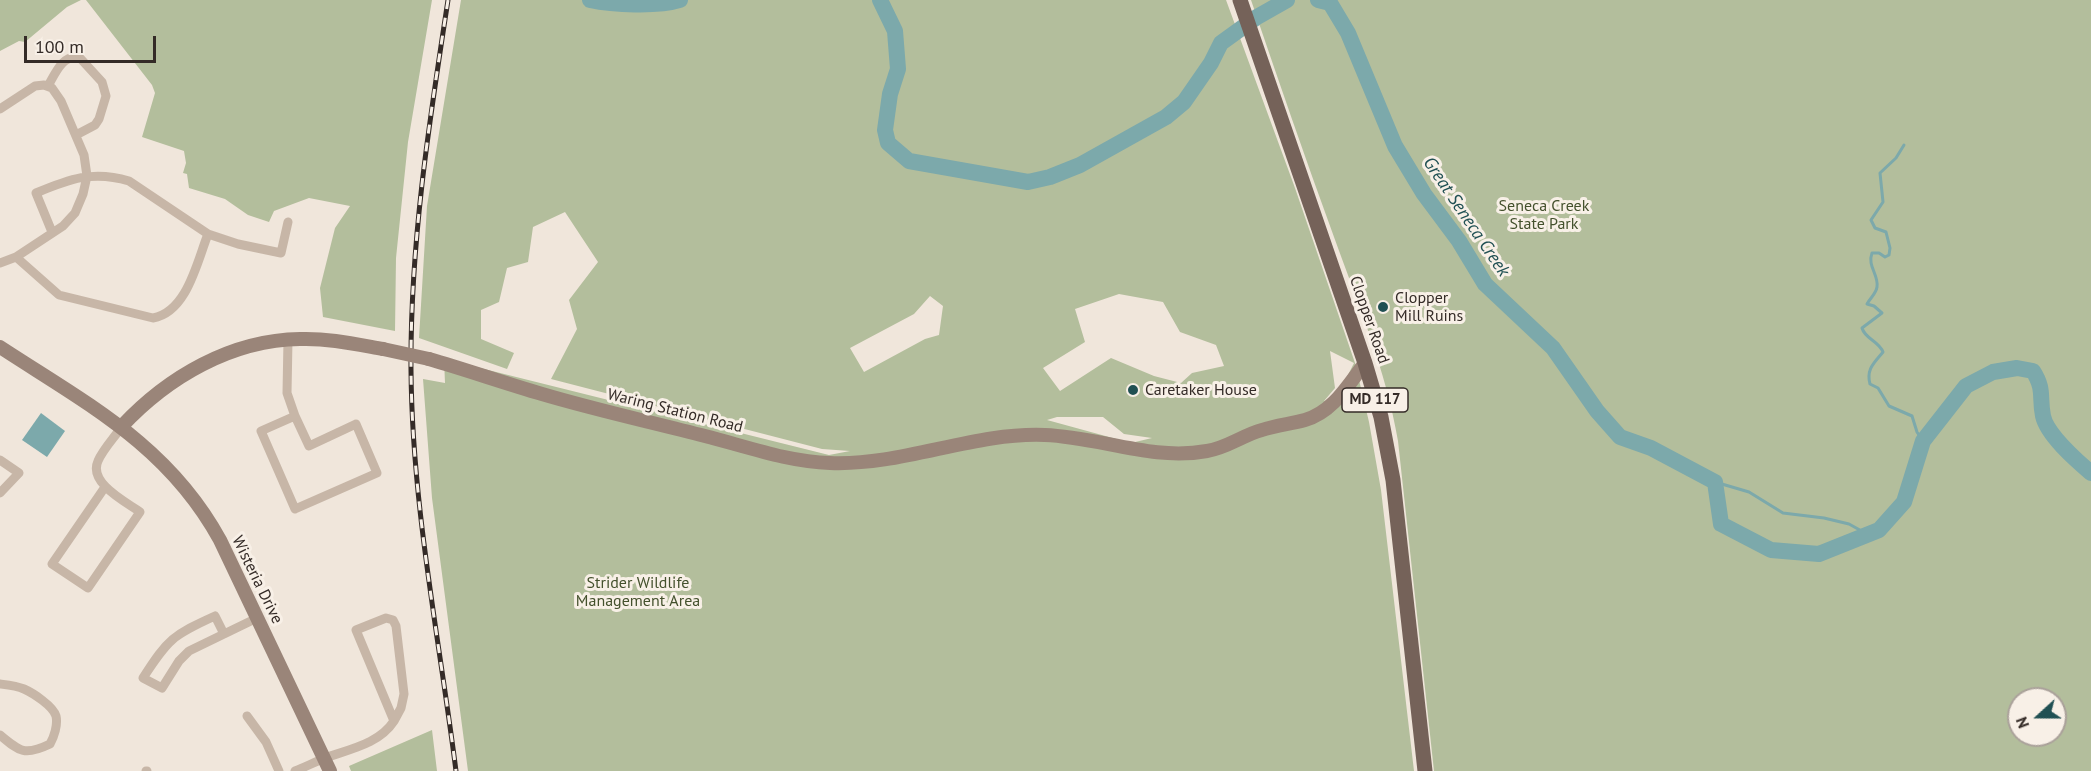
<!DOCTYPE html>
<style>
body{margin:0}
#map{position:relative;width:2091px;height:771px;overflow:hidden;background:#f0e6db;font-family:"PT Sans",sans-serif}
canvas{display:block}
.north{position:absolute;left:2007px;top:687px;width:60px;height:60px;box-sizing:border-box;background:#f8f0e7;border:2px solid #aaa19a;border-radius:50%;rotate:249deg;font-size:16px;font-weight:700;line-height:24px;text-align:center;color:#342b27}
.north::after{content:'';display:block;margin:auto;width:21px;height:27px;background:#205053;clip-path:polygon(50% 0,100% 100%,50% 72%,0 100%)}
.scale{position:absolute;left:24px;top:36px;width:132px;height:27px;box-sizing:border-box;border:3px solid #342b27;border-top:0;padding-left:8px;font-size:18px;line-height:21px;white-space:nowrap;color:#342b27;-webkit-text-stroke:4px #f8f0e7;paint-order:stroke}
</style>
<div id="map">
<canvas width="2091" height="771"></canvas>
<div class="north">N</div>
<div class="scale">100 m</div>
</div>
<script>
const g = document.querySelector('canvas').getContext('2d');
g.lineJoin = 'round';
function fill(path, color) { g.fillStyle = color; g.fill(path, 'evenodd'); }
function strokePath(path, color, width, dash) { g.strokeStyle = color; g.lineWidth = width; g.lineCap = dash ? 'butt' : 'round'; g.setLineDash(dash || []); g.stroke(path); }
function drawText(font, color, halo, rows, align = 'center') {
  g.font = font + ' "PT Sans",sans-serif'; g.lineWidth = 6; g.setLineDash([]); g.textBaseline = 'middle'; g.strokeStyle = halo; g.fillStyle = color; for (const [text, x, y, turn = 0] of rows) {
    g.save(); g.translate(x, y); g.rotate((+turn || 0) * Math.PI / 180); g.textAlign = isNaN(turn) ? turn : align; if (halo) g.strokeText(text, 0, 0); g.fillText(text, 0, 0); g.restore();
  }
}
const green = new Path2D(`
 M0,0h81l-14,7 -42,35 -6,-1 -19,10z
 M86,0h346l-24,142 -12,116 -1,73 -72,-14 -3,-29 15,-60 15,-22 -41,-8 -35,13 -5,11 -21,-7 -23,-16 -36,-11 -2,-14 -4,-1 3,-10 -2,-12 -42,-14 13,-44 -3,-8z
 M461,0h765l69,188 60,175 14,59 12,68 33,281h-946l-36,-273 -9,-119 22,4 -1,-24 385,96 21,-4 -28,-2 -271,-70 26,-50 -8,-29 29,-38 -33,-50 -32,15 -5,35 -21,6 -8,34 -18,8v29l33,14 -7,16 -88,-31 8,-132zM1119,294l44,8 17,30 36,13 8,21 -32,7 -11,10 -27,-7 -43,-18 -51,33 -17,-23 42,-26 -10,-33zM930,296l13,10 -4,29 -14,4 -61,33 -14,-24 64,-34zM1330,351l24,12 -18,36 -12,2 11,-13zM1057,417h46l21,17 28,4 -21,5 -84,-23z
 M1251,0h840v771h-657l-36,-330c-12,-71 -40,-137 -64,-204 -29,-79 -56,-158 -83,-237zM2019,699h36v36h-36z
 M432,730l5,41h-86l-2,-5z`);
const water = new Path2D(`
 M41,413l24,18 -18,26 -25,-17z`);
const stream = new Path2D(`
 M1904,145l-8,13 -16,15 3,29 -12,18 4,8 11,4 4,16 -1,7 -4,2 -6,-4h-7c-5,13 7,22 5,34 -1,7 -7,11 -10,17l7,2 8,7 -20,15c3,11 17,13 21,24 -9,11 -17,17 -13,32l8,4 11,18 23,10 5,16 6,9
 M1715,482l34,10 34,21 41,5 25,6 18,10`);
const river = new Path2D(`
 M590,0c23,5 68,7 90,0
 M880,0l15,31 3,38 -8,25 -5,36 3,13 21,18 119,21 22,-5 30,-12 86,-48 18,-15 27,-39 10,-20 36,-26 30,-17
 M1318,0l12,3 18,30 47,113 29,48 35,47 26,43 68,64 44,63 23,26 31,11 64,34 6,42 50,26 48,4 60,-24 25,-28 19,-61 43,-55 27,-14 24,-4 16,3c12,19 6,25 10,45 4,19 33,44 48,57`);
const street = new Path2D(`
 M48,86c7,-12 15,-33 32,-28l22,24 4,14 -7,23 -4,6 -19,10
 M0,109l35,-23 9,-1 8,3 9,13 23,54 3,21 -4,18 -8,19 -12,13 -47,31 -16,6
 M52,232l-16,-39c33,-14 57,-23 93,-12l79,53 30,10 43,9 7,-31
 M16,257l43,38 94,23c34,-6 44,-56 55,-84
 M288,340l-1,53 8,23 -34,15 34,78 82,-36 -21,-49 -47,22 -14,-30
 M0,460l19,13 -19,20
 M105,487l-53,77 36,24 52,-76c-14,-10 -52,-29 -42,-51 5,-12 17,-24 24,-35
 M224,634l-9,-18c-42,19 -47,23 -72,62l19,10 17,-27 10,-10 68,-33
 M0,684c8,1 17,2 24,5 9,4 29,17 32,27 2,9 -2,21 -6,28 -25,12 -30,8 -50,-9
 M247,716l19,26 13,29
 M146,771h1
 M295,771c10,-4 20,-9 30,-13 25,-9 54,-14 69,-37l-38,-91 30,-12 7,2 3,6 8,68 -3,14 -7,13`);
const secondary = new Path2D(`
 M0,347c87,57 168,98 220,193l110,231
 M429,359c38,11 75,24 113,35 54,16 109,28 163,42 40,10 83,26 125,27 73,3 143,-31 215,-28 55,2 106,26 162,16 20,-3 36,-16 55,-21 14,-5 29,-6 43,-10 28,-8 43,-35 60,-57
 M122,426c46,-49 109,-86 178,-87 28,-1 55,5 83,10`);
const primary = new Path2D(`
 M1240,0l125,363 16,54 12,63 32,291`);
const rail = new Path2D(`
 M448,0c-19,123 -38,245 -37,370 1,135 28,267 45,401`);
const secondaryBridge = new Path2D(`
 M383,349l46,10`);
const markers = [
 [1383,307,6,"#205053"],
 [1133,390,6,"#205053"]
];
const shields = [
 [1375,400,66]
];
const shieldNames = [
 ["MD 117",1375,400]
];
const parkNames = [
 ["Seneca Creek",1544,206],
 ["State Park",1544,224],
 ["Strider Wildlife",638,583],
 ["Management Area",638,601]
];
const poiNames = [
 ["Clopper",1395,298],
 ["Mill Ruins",1395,316],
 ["Caretaker House",1145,390]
];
const streetNames = [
 ["Clopper Road",1369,320,71],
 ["Waring Station Road",675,411,14],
 ["Wisteria Drive",257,580,64]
];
const waterNames = [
 ["Great Seneca Creek",1466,217,56]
];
fill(green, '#b3be9c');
fill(water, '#7ca9ab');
strokePath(stream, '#7ca9ab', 3);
strokePath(river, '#7ca9ab', 16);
strokePath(street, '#c7b6a7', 9);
strokePath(secondary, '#9a8579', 14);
strokePath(primary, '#756259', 15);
strokePath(rail, '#342b27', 5);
strokePath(rail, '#f8f0e7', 3, [9]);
strokePath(secondaryBridge, '#9a8579', 14);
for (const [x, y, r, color] of markers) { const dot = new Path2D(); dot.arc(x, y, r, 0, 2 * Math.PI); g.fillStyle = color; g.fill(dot); strokePath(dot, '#f8f0e7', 2); }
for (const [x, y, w] of shields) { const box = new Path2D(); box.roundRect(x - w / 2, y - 12, w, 24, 4.5); g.fillStyle = '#f8f0e7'; g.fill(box); strokePath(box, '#342b27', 1.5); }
drawText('bold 15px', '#342b27', null, shieldNames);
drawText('16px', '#44512d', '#f8f0e7', parkNames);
drawText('16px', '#342b27', '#f8f0e7', poiNames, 'left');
drawText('16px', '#342b27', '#f8f0e7', streetNames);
drawText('italic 18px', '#205053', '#f8f0e7', waterNames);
</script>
